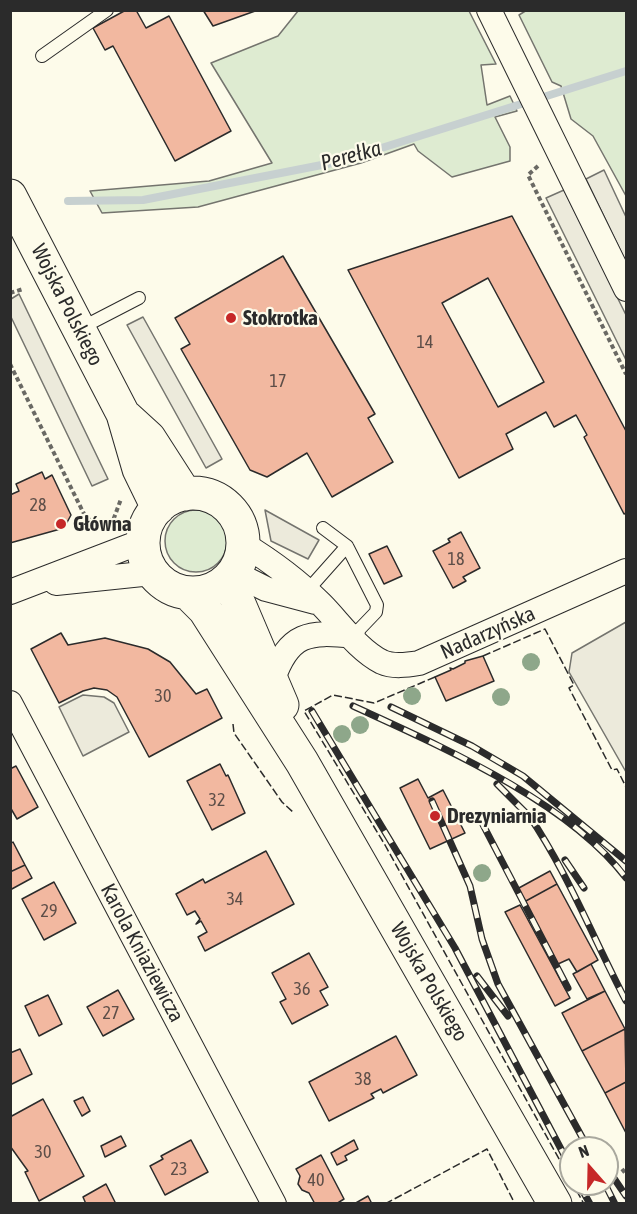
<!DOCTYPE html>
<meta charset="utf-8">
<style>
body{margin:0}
#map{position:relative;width:637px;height:1214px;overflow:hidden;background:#fdfbea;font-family:"Asap Condensed",sans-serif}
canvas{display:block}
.frame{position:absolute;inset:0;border:12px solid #2b2b2b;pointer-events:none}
.north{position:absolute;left:559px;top:1136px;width:60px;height:60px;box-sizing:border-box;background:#fdfbea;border:2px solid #a9a89e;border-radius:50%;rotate:340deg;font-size:16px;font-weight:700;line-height:24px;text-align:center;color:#2b2b2b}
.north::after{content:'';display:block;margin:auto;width:21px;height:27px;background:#c62828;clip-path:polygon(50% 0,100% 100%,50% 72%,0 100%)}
</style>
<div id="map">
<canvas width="637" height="1214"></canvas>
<div class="frame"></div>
<div class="north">N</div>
</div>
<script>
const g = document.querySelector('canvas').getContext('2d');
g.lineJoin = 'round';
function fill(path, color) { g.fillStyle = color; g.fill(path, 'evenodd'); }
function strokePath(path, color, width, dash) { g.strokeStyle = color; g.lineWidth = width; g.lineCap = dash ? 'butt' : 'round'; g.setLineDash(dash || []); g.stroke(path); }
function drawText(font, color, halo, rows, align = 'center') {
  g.font = font + ' "Asap Condensed",sans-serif'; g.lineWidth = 4.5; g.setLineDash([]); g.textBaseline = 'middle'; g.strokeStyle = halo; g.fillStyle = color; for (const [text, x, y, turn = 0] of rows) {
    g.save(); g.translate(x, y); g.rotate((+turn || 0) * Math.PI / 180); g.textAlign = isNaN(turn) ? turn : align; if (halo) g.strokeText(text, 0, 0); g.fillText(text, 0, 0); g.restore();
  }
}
const green = new Path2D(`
 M527,10l99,1v185l-33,-60 -22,-17 -10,-33 -9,-4 -33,-67z
 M298,11h171l27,53 -15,1 6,40 23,-9 7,15 -22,6 15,30v14l-58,16 -34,-26 -4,-7 -53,19 -163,44 -96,6 -12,-22 119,-10 63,-18 -61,-100 67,-27z
 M165 541a31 31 0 1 1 62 0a31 31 0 1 1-62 0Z`);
const parking = new Path2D(`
 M604,170l22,47v45l-40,-83z
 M564,190l62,125v45l-80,-162z
 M19,294l89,185 -16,7 -81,-169v-18z
 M143,317l79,142 -16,9 -79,-143z
 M265,510l54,30 -11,19 -37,-18z
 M626,622v150l-57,-100 3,-19z
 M83,695l21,2 10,6 15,29 -46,24 -24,-49z`);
const stream = new Path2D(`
 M68,201l75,-1 194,-38 289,-91`);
const building = new Path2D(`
 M126,10h10l10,18 23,-12 62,115 -56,30 -62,-115 -8,4 -12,-22z
 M203,10h55l-45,16z
 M512,216l114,215v82l-2,1 -40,-77 3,-2 -11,-20 -22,12 -8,-15 -40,22 7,15 -54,29 -111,-208zM488,278l56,104 -46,25 -56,-104z
 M283,256l92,158 -7,4 25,44 -61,35 -25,-44 -40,24 -17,-7 -69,-121 9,-5 -15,-26z
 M42,472l3,7 7,-4 19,40 -7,13 -54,15v-48l9,-4 -3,-7z
 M461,532l19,36 -17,9 3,4 -13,7 -20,-37 17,-9 -2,-3z
 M387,546l15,30 -18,8 -15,-30z
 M61,633l7,12 37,-7 43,11 22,13 26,32 11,-5 15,29 -73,39 -32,-60 -10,-7 -13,-2 -11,3 -24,12 -28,-54z
 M483,656l11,25 -48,20 -11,-24 16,-7 -1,-2 3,1 12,-6v-2z
 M220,764l6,12 2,-1 17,38 -33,17 -25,-49z
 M16,766l22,41 -21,12 -7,-12v-38z
 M418,779l10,19 15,-8 22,43 -35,16 -30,-61z
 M13,842l12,23 -15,7v-28z
 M266,851l28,53 -89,47 -7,-14 9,-5 -6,-11 -5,3 4,-5 -5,-8 -8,4 -11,-21 27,-15 2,4z
 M25,865l7,13 -22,12v-18z
 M550,871l7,13 -33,18 -7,-13z
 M54,882l22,41 -32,17 -22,-41z
 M557,884l41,76 -21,12 -8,-13 -11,5 -34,-62z
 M520,905l50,93 -15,8 -50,-94z
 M309,953l19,34 -8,4 8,14 -36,19 -12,-22 6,-3 -14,-26z
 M591,964l14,27 -18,8 -14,-25z
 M118,990l16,29 -31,17 -16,-29z
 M605,991l20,38 -43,22 -20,-38z
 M48,995l14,29 -23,12 -14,-30z
 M625,1029l1,53 -21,11 -23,-42z
 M396,1036l21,39 -34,18 -2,-4 -10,5 3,4 -45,23 -20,-39z
 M20,1049l12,25 -22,11v-32z
 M626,1082v51l-21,-40z
 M83,1097l7,14 -8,5 -8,-15z
 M43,1099l41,77 -45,25 -14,-29 3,-1 -18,-25v-29z
 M121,1136l5,10 -21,11 -4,-11z
 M191,1140l17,32 -43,23 -15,-29 13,-7 -2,-3z
 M354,1140l4,9 -13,7 2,4 -10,5 -6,-12z
 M321,1155l23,44 -8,5h-21l-6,-11 -7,-3 -4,-6 2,-8 -4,-7z
 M106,1184l10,20h-30l-3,-7z
 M368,1196l4,8h-18z`);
const path = new Path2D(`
 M538,166l-10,9 98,199
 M10,293l13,-4
 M10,364l76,154 21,9
 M111,526l10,-27
 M622,1169l4,5`);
const lane = new Path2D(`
 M42,56l65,-46
 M81,328l58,-30
 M323,528l24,18 30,59 -1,7 -23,24
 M307,591l40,-45`);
const street = new Path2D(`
 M489,10l137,279
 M243,544c28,17 54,36 78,60 18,18 37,46 61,58 11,5 25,3 37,1l207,-92
 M234,573l32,16 49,13
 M56,583l96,-10
 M10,592l133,-51
 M273,679c16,-46 36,-48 80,-43
 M10,703l264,501`);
const secondary = new Path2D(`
 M10,196l113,218 16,55 19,39
 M126,417l23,21 36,56
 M143 543a50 50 0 1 1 100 0a50 50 0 1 1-100 0Z
 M234,573l2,24 46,108
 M188,593l17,17 97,152 253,442`);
const rail = new Path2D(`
 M353,706c87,40 215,95 273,172
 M391,707l81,39 51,30 103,85
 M312,711l143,237 116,220
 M497,784l36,36
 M432,801l38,85 12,53 16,45 90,164
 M528,814c40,59 65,124 98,187
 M480,819l88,169
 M565,860l19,28
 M477,976l31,40
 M607,1168l19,28
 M579,1184l11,20
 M605,1184l10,20`);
const fence = new Path2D(`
 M483,656l62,-27 29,56 -5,3 43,82 5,-1 9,18
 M435,677l-61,26 -41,-8 -29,16 81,134 199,359
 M233,724l1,9 48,69 12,11
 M385,1204l102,-55 28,55`);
const trees = [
 [531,662],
 [412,696],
 [501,697],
 [360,725],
 [342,734],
 [482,873]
];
const markers = [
 [231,318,6,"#c62828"],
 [61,524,6,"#c62828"],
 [435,816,6,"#c62828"]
];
const numberNames = [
 ["14",425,342],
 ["17",278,381],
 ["28",38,505],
 ["18",456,559],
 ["30",163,696],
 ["32",217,800],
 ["34",235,899],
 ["29",49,911],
 ["36",302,989],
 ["27",111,1013],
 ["38",363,1079],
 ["30",43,1152],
 ["23",179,1169],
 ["40",316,1180]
];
const streetNames = [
 ["Wojska Polskiego",67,305,63],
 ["Nadarzyńska",488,633,-24],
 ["Karola Kniaziewicza",142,953,62],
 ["Wojska Polskiego",429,982,60]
];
const poiNames = [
 ["Stokrotka",243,318],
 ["Główna",73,524],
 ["Drezyniarnia",447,816]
];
const waterNames = [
 ["Perełka",351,156,-15]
];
fill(green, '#deebd1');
strokePath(green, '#74746e', 1.5);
fill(parking, '#eceadb');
strokePath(parking, '#74746e', 1.5);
strokePath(stream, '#c7d0d0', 8);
fill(building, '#f2b8a0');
strokePath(building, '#2b2b2b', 1.5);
strokePath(lane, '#2b2b2b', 14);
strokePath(street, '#2b2b2b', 26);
strokePath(secondary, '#2b2b2b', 35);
strokePath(path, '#6a6964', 4, [4.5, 3]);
strokePath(lane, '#fdfbea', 12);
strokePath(street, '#fdfbea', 24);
strokePath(secondary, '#fdfbea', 33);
strokePath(rail, '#2b2b2b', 7);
strokePath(rail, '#fdfbea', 4.5, [14]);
strokePath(fence, '#2b2b2b', 1.5, [8, 3]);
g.fillStyle = '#8ea78a';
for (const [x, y] of trees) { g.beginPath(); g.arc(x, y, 9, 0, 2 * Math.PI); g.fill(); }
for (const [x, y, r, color] of markers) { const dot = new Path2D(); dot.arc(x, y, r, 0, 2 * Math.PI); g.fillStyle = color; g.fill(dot); strokePath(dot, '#fdfbea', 2); }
drawText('18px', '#5d4e48', null, numberNames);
drawText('21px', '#2b2b2b', '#fdfbea', streetNames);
drawText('bold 21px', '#2b2b2b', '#fdfbea', poiNames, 'left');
drawText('italic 22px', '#2b2b2b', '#fdfbea', waterNames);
</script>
